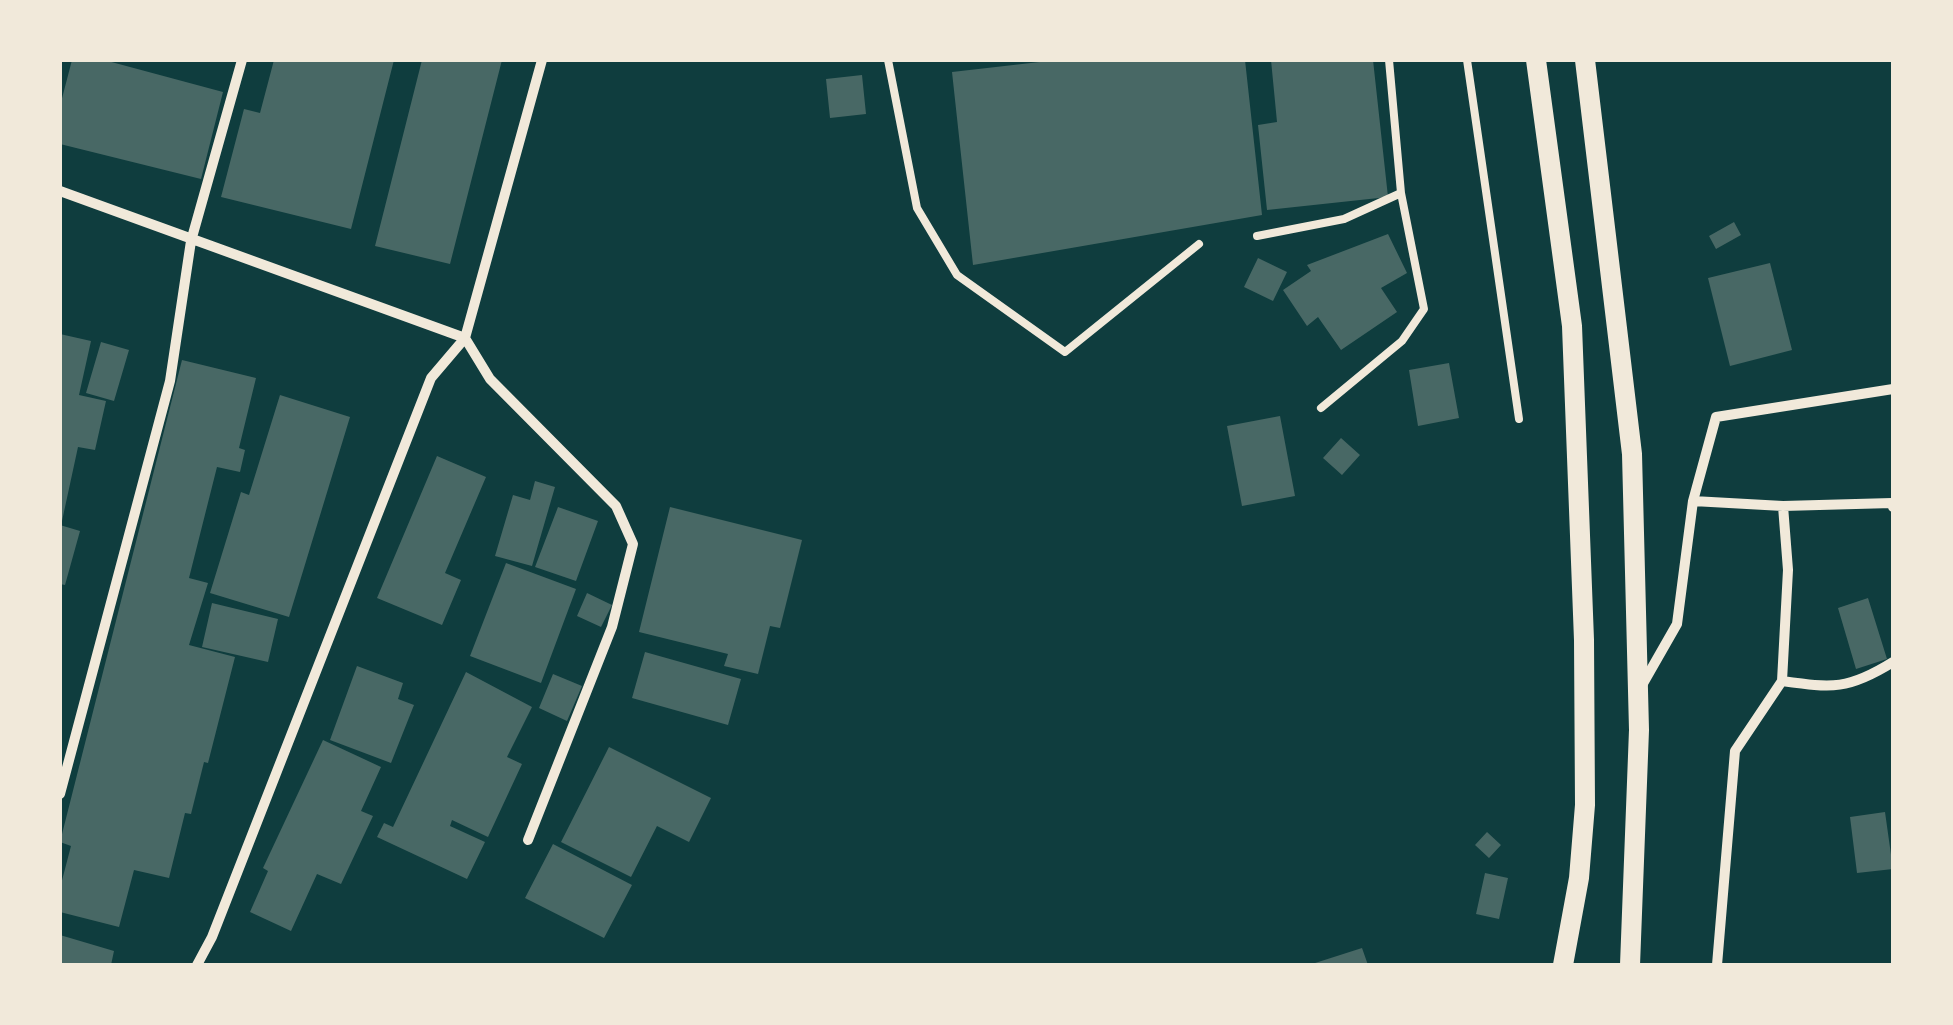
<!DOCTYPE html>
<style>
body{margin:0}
#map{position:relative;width:1953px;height:1025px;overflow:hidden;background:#0f3d3e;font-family:"Crimson Pro",serif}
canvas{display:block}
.frame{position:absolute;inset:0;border:62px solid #f1e9da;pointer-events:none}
</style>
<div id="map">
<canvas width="1953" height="1025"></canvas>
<div class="frame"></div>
</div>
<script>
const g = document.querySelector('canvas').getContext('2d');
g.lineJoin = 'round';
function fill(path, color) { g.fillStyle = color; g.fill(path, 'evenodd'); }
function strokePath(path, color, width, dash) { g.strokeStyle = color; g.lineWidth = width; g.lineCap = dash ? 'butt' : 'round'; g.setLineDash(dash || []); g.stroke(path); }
const building = new Path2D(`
 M72,60h32l119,32 -22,87 -141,-35v-38z
 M274,60h120l-43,169 -130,-32 23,-88 16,4z
 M422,60h80l-52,204 -75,-18z
 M1057,60h188l17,155 -289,50 -21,-193z
 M1271,60h102l15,137 -121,13 -9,-85 19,-3z
 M862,75l4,39 -36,4 -4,-39z
 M1734,222l7,13 -25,14 -7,-13z
 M1388,234l19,39 -26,15 16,24 -56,38 -23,-33 -11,9 -24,-36 28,-19 -4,-6z
 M1258,258l29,14 -14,29 -29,-14z
 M1770,263l22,87 -62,16 -22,-88z
 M60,334l31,7 -12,54 27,6 -11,49 -17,-3 -16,74z
 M101,342l28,8 -15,51 -28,-8z
 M182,360l74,18 -17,70 6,2 -5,22 -23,-5 -28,111 19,5 -19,62 46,12 -27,106 -4,-1 -13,52 -6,-1 -16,65 -35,-8 -15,57 -59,-15v-24l11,-42 -11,-4z
 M1449,363l10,55 -41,8 -9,-56z
 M280,395l70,22 -61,200 -79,-24 31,-101 8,3z
 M1280,416l15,80 -53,10 -15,-80z
 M1341,438l19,17 -18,20 -19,-17z
 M437,456l49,21 -41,96 16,7 -19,45 -65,-27z
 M535,481l20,6 -23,79 -37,-10 18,-61 17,5z
 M558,507l40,14 -22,60 -41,-14z
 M670,507l132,33 -22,88 -10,-2 -12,48 -34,-8 4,-12 -89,-22z
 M60,525l20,6 -15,54 -5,-1z
 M506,563l70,26 -35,94 -71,-27z
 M587,593l25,12 -11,22 -24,-11z
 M1868,598l19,61 -31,10 -18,-61z
 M212,603l66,16 -10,43 -66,-15z
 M645,652l96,27 -13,46 -96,-27z
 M357,666l46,17 -5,16 16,6 -23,58 -61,-23z
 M466,672l66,35 -25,50 15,7 -34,73 -36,-17 -2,6 35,16 -18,37 -90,-42 7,-14 9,4z
 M553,674l29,12 -15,35 -28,-13z
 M323,740l58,27 -20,44 12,5 -32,68 -24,-10 -26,57 -41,-19 18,-41 -5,-3z
 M609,747l102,51 -22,44 -32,-16 -26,51 -70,-35z
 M1885,812l8,57 -36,4 -7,-56z
 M1487,832l14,13 -12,13 -14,-13z
 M553,844l79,41 -28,53 -79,-40z
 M1485,873l23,5 -9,41 -23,-5z
 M60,935l54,16 -3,14h-51z
 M1362,948l6,17h-56v-1z`);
const service = new Path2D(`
 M888,60l29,148 40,67 108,77 134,-108
 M1467,60l52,359
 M1257,236l87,-17 57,-26
 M1321,408l81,-67 22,-32 -23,-116 -12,-133`);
const minor = new Path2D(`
 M60,191l405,147 25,41 126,127 17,38 -21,83 -84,213
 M1693,501l90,5 5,64 -6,111 -47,70 -18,214
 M1783,506l109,-3 1,4
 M1782,681c51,7 66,9 111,-19
 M1641,687l36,-63 16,-123 23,-84 177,-28
 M60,794l110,-413 21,-140 51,-181
 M197,965l15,-28 219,-559 34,-40 77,-278`);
const secondary = new Path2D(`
 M1536,60l36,266 12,314 1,165 -6,73 -16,87
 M1585,60l47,394 7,276 -9,235`);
fill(building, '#486865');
strokePath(service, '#f1e9da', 8);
strokePath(minor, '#f1e9da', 10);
strokePath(secondary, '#f1e9da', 20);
</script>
